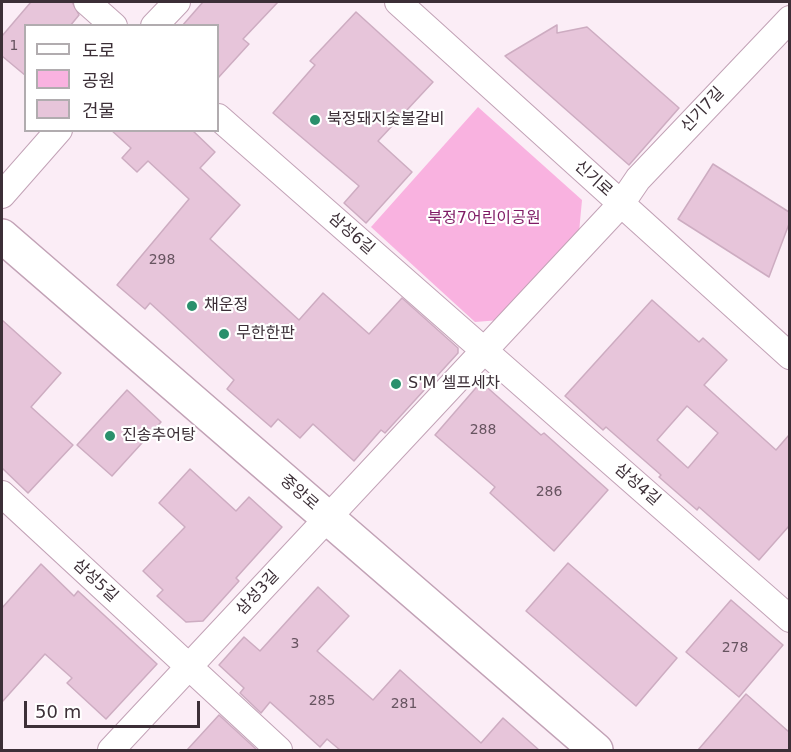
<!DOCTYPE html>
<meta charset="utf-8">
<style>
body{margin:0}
#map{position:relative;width:791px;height:752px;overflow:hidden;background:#fbedf6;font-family:"DejaVu Sans","Noto Sans KR",sans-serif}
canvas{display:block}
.frame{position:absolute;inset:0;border:3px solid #3c2f37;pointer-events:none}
.legend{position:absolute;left:24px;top:24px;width:195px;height:108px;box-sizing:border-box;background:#fff;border:2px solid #b1acaf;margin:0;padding:8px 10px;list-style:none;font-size:18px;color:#3c2f37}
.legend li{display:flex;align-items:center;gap:12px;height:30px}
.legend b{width:30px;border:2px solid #b1acaf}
.scale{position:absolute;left:24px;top:701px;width:176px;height:27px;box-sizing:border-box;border:3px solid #3c2f37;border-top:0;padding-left:8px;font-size:18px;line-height:21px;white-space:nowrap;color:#3c2f37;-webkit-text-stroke:4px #fff;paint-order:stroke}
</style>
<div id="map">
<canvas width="791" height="752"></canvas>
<div class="frame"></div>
<ul class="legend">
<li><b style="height:8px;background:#fff"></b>도로</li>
<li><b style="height:16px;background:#f9b2e0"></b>공원</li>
<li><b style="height:16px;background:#e7c5da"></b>건물</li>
</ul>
<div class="scale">50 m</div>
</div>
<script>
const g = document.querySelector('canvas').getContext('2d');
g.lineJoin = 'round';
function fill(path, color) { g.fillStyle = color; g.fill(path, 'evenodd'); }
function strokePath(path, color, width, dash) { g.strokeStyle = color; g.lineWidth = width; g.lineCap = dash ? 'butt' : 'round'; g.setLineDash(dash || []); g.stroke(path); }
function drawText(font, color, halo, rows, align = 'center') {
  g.font = font + ' "DejaVu Sans","Noto Sans KR",sans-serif'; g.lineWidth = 4.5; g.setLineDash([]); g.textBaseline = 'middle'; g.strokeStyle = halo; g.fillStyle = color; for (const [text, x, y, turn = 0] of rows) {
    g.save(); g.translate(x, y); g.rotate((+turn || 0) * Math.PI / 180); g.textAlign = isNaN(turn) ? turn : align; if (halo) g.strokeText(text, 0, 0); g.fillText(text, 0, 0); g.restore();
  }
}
const green = new Path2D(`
 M478,107l104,93 -3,32 -79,88 -25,2 -104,-95z`);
const building = new Path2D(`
 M31,2h41l7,13 -9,11h-44v50l-24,-20v-20z
 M203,2h75l-35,37 6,5 -31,34v-52h-36z
 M356,12l77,70 -55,59 34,31 -46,51 -22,-20 15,-17 -86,-73 42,-48 -5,-4z
 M557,25v8l30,-6 92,81 -50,57 -124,-109z
 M111,130h81l23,22 -15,16 40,37 -30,34 89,81 24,-27 46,41 33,-36 56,50v5l-73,80 -4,-3 -27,31 -41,-37 -13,14 -22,-19 -7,8 -44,-38 7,-9 -84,-77 -5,6 -28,-24 72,-86 -41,-38 -11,11 -15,-14 9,-10z
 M713,164l76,48v12l-20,53 -91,-58z
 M652,300l47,42 4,-4 24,22 -23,25 72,65 13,-15v91l-30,34 -60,-53 -2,3 -38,-33 2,-2 -55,-48 -3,3 -38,-34zM687,406l31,27 -30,35 -31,-28z
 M2,320l59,53 -30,34 42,38 -45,48 -26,-25z
 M481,382l60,53 3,-2 64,57 -54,61 -64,-58 5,-6 -60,-52z
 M127,390l34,32 -49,54 -35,-31z
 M190,469l46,42 13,-14 33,30 -46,51 3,3 -36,40 -17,1 -29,-26 6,-6 -20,-19 42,-44 -26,-24z
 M568,563l109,95 -41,48 -110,-95z
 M41,564l33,32 4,-5 79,73 -51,55 -39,-36 5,-5 -27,-24 -43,48v-94z
 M318,587l31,29 -32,35 56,49 27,-30 81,73 22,-25 36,32h-199l-13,-11 -7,8 -50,-45 -9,11 -21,-20 4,-5 -25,-23 25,-28 16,14z
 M731,600l52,45 -44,52 -53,-45z
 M746,694l43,38v18h-91z
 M219,715l38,35h-70z`);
const minor = new Path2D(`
 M87,2l27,24
 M398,2l392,354
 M154,26l23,-24
 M218,117l572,502
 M2,195l57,-65
 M2,494l277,256
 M111,750l510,-546 17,-25 152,-160`);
const tertiary = new Path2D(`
 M2,236l594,514`);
const markers = [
 [315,120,6,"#2a906c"],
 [192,306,6,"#2a906c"],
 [224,334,6,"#2a906c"],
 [396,384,6,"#2a906c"],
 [110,436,6,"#2a906c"]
];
const numberNames = [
 ["1",14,46],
 ["298",162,260],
 ["288",483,430],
 ["286",549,492],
 ["3",295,644],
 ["278",735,648],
 ["285",322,701],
 ["281",404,704]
];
const streetNames = [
 ["신기7길",703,110,-47],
 ["신기로",593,179,42],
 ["삼성6길",351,234,41],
 ["삼성4길",637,485,41],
 ["중앙로",299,493,41],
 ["삼성5길",95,581,43],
 ["삼성3길",258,593,-47]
];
const poiNames = [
 ["북정돼지숯불갈비",327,120],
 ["채운정",204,306],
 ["무한한판",236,334],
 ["S'M 셀프세차",408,384],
 ["진송추어탕",122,436]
];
const parkNames = [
 ["북정7어린이공원",484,219]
];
fill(green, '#f9b2e0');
fill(building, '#e7c5da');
strokePath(building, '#cdacc1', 1.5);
strokePath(minor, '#c2a2b6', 28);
strokePath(tertiary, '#c2a2b6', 36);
strokePath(minor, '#fff', 26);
strokePath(tertiary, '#fff', 33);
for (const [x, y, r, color] of markers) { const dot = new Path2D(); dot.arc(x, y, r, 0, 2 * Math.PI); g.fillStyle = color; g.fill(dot); strokePath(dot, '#fff', 2); }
drawText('14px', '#675460', null, numberNames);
drawText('16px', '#3c2f37', '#fff', streetNames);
drawText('16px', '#3c2f37', '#fff', poiNames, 'left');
drawText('16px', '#7f1b65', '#fff', parkNames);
</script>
